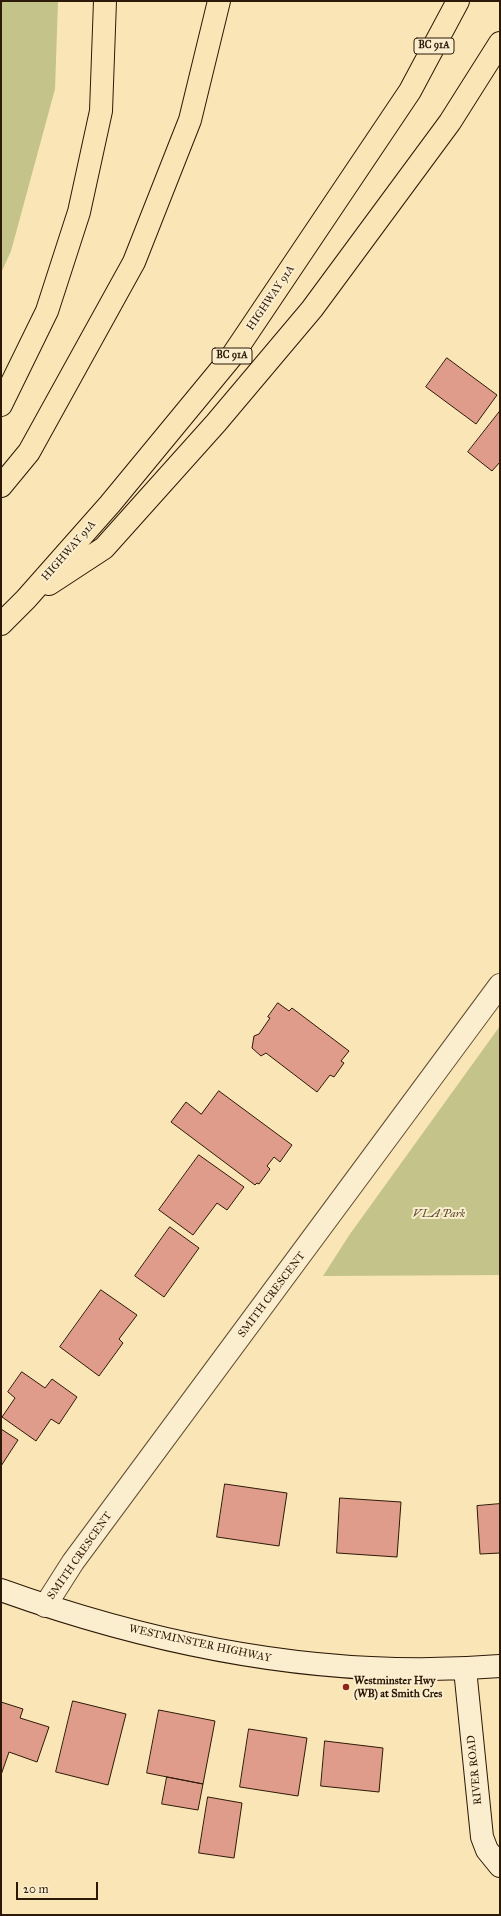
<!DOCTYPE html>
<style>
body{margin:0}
#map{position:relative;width:501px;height:1916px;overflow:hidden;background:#f9e5b5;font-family:"IM FELL Great Primer",serif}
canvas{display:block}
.frame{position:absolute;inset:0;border:2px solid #2d1907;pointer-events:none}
.scale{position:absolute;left:16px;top:1882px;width:82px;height:18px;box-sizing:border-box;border:2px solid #2d1907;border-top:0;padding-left:5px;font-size:12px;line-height:14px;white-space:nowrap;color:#2d1907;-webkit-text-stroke:3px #fbeecf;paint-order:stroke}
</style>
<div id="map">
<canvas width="501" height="1916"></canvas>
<div class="frame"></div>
<div class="scale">20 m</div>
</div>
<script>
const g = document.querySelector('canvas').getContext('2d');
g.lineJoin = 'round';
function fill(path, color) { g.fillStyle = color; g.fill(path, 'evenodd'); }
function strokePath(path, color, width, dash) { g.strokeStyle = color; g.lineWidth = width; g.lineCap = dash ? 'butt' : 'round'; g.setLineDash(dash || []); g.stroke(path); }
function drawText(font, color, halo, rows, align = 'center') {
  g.font = font + ' "IM FELL Great Primer",serif'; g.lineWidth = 4; g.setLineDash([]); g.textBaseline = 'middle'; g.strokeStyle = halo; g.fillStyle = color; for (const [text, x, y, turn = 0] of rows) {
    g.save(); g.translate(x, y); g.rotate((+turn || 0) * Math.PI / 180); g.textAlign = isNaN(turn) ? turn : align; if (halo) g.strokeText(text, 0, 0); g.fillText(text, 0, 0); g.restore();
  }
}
const green = new Path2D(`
 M1,1h57l-3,88 -44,162 -10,22z
 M500,1026v249l-177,1 27,-42z`);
const building = new Path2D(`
 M447,358l50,37 -21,29 -50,-37z
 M500,411v51l-8,9 -24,-19z
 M278,1003l11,8 3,-3 57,43 -8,10 3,2 -10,14 -4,-2 -13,17 -51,-39 -5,3 -9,-8 2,-12 5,-2 11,-16 -2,-1z
 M219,1091l73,54 -12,17 -6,-5 -7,9 3,3 -11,15 -2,-1 -2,2 -84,-63 15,-20 15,12z
 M199,1155l45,32 -17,23 -10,-7 -24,32 -34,-25z
 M170,1227l29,21 -35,49 -29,-21z
 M101,1290l36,25 -18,24 4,4 -24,33 -39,-29z
 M22,1372l23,16 7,-9 25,18 -18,27 -8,-5 -15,22 -34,-24 13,-19 -7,-6z
 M1,1429l17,11 -17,26z
 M225,1484l62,9 -8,53 -62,-9z
 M340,1498l61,4 -4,55 -60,-4z
 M500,1504v49l-20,1 -3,-48z
 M73,1701l53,13 -18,71 -52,-13z
 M1,1702l22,7 -3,9 29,9 -12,35 -28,-10 -8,23z
 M159,1710l56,11 -12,63 -56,-11z
 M249,1729l58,9 -9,58 -58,-9z
 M325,1741l58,7 -4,44 -58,-6z
 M167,1777l36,7 -5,26 -36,-6z
 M208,1797l34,6 -8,55 -35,-5z`);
const street = new Path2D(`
 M45,1606l28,-44 427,-577`);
const secondary = new Path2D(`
 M1,1590c159,57 329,90 499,76
 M465,1669l17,168 5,13 13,16`);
const highway = new Path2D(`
 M1,405l46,-94 32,-99 22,-101 4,-110
 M1,486l28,-34 105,-190 56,-142 29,-119
 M49,584l55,-36 112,-125 96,-114 138,-187 50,-79
 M1,624l25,-25 84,-95 122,-148 178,-265 48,-90`);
const markers = [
 [346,1687,4,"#8f2418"]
];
const shields = [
 [434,46,40],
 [232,356,40]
];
const shieldNames = [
 ["BC 91A",434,46],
 ["BC 91A",232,356]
];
const streetNames = [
 ["HIGHWAY 91A",271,298,-56],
 ["HIGHWAY 91A",69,551,-49],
 ["SMITH CRESCENT",272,1295,-53],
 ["SMITH CRESCENT",80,1556,-55],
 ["WESTMINSTER HIGHWAY",200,1644,12],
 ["RIVER ROAD",475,1770,-96]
];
const parkNames = [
 ["VLA Park",439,1214]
];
const poiNames = [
 ["Westminster Hwy",354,1681],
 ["(WB) at Smith Cres",354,1694]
];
fill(green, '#c3c38a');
fill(building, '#e09c8a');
strokePath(building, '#2d1907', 1);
strokePath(street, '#604c32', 24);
strokePath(secondary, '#2d1907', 24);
strokePath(highway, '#2d1907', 24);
strokePath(street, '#fbeecf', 22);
strokePath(secondary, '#fbeecf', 22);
strokePath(highway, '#f9e5b5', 22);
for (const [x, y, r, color] of markers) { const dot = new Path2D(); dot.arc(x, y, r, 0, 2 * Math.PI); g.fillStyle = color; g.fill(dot); strokePath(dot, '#fbeecf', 1.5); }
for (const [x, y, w] of shields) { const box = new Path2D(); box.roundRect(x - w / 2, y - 8, w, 16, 3); g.fillStyle = '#fbeecf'; g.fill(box); strokePath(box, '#2d1907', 1); }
drawText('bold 10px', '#2d1907', null, shieldNames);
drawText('11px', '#2d1907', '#fbeecf', streetNames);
drawText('italic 11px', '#5a4c2e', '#fbeecf', parkNames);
drawText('bold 11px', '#2d1907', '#fbeecf', poiNames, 'left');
</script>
